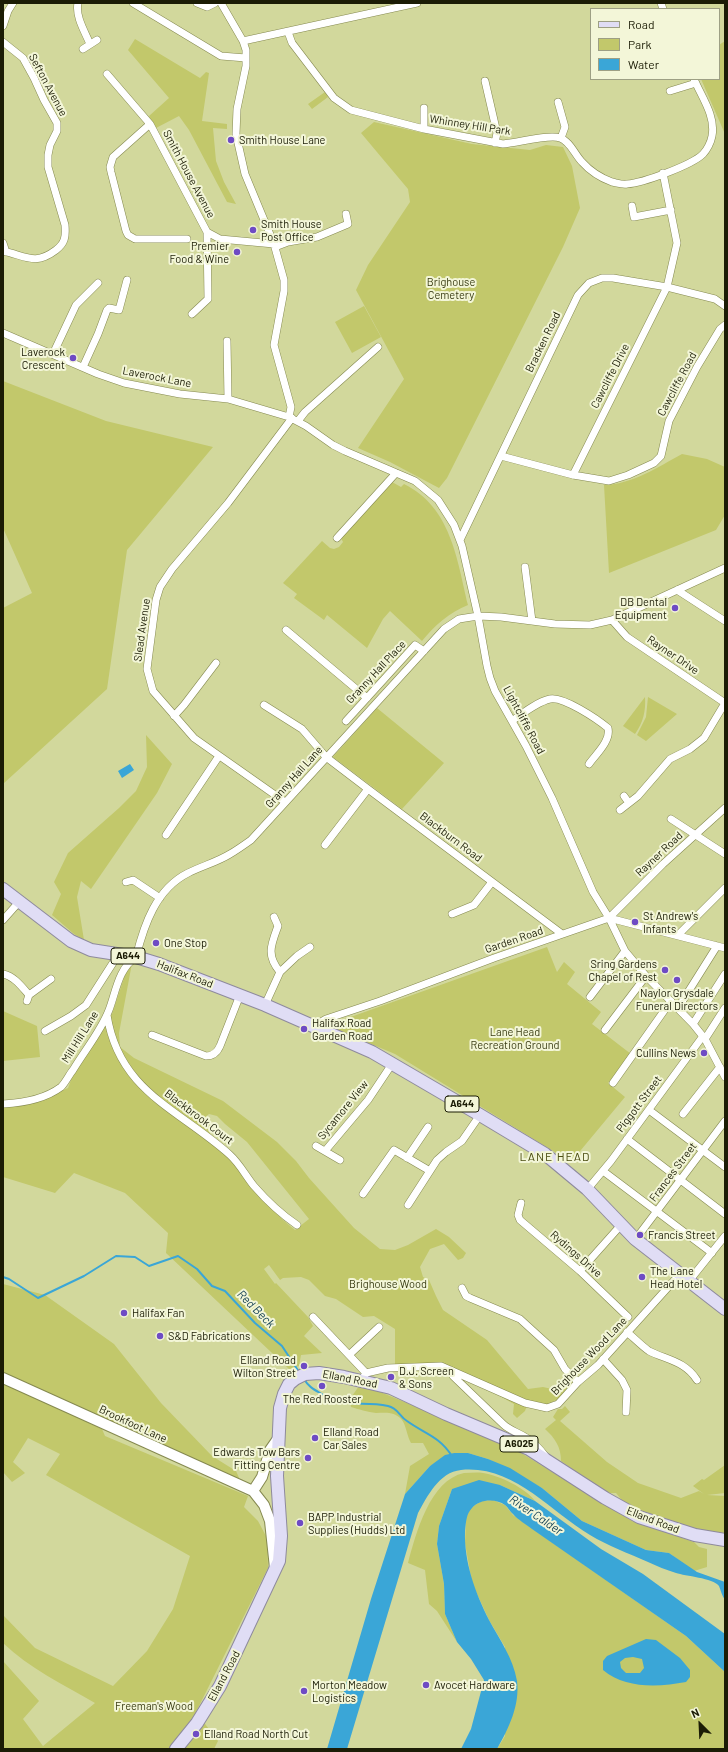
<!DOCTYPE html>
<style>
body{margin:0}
#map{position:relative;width:728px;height:1752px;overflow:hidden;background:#d2d89c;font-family:Barlow,sans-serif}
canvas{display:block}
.frame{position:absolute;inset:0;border:4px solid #1b1c05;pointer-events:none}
.legend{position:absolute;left:590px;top:8px;width:130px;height:72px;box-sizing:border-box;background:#f3f6d8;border:1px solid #9d9f84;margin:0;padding:5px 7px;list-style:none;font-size:12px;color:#1b1c05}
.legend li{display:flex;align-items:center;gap:8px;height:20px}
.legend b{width:20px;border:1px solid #9d9f84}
.north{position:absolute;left:680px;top:1704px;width:40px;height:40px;-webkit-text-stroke:3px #f3f6d8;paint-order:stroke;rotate:336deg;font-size:11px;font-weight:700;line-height:16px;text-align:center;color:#1b1c05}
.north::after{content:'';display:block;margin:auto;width:14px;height:18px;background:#1b1c05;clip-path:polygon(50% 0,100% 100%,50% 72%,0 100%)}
</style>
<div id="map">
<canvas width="728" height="1752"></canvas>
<div class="frame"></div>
<ul class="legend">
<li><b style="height:5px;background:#e0ddf5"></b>Road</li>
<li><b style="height:11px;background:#c2c86b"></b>Park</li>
<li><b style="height:11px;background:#3aa6d7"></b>Water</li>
</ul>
<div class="north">N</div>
</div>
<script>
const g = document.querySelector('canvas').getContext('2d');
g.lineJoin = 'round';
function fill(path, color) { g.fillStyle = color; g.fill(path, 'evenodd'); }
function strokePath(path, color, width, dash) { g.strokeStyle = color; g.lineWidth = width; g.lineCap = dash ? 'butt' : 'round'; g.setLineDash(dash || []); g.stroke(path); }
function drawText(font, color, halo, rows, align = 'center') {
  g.font = font + ' Barlow,sans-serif'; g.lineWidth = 4; g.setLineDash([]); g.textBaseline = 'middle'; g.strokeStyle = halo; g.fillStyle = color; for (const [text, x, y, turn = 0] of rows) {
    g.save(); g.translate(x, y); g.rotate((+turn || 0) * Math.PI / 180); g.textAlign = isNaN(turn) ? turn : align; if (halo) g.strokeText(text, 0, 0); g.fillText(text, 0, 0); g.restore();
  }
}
const green = new Path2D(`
 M135,39l65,39 6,-6 3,1 -7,48 25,3v5l-14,-1 3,33 8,21 12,22 -9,-2 -38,-72 -10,-14 -23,12 -7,-12 20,-18 -41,-48z
 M725,41v93l-24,-55h18v-34z
 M325,92l3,5 -16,12 -4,-5z
 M374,122l98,22 58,6 16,-5 17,2 9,19 8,42 -17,39 -116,231 -8,10 -49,-26 -32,-14 46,-69 -48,-89 12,-25 42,-63 -2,-13 -47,-56z
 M364,306l17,31 -29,16 -17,-31z
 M3,381l103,40 107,26 -86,103 -20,139 -104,95v-176l29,-15 -29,-65z
 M682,454l25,5 18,8v48l-9,15 -107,43 -5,-88c29,-1 54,-18 78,-31z
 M392,482l9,5 3,-3c47,23 53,75 64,121 -18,7 -34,21 -46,36l-32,-30 -7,8 -16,29 -40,-33 -3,5 -30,-22 3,-4 -14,-11 39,-42 8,7 4,1 5,-2 4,-5 -2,-4z
 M645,697c1,14 -2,26 -10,37l-12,-8z
 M648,697l29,17 -31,27 -9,-6 9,-18z
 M377,708l67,55 -42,46 -69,-52z
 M146,735l26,29 -15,29 -66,96 -10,-8 -4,16 7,43 -10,-6 -22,-19 9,-21 -7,-12 14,-29 51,-45 17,-17 11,-24z
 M547,947l10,25 7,-10 11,10 -8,12 34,28 -9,12 39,30 -23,29 17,14 -54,65 -176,-108 -62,-26 -2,-4z
 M132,963l-13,70 1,14 14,11 89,43 54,41 19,19 13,17 45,50 26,21 15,1 13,-5 28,-16 13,8 17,16 -3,5 -5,2 -14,-16 -14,5 -10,18 3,10 6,3 7,16 7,14 44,30 41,49 15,-2 9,2 20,-11 2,3 -12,18 -8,2 -8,5 -18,-4 -3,9 -8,7 -4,-4 1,-10 -72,-40 -47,2v-37l-21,-13 -11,1 -27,-18 -11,-3 -16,-16 -8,-3 -18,1 -3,2 -11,-15 -5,4 11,15 1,-1 32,34 5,9 -9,10 18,17 -21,2 -2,11 -10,3 -123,-116 2,-20 -43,-40 -51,-20 -19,20 -52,-16v-70l42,-9 23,-10 6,-16 38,-58 16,-48zM209,1114l8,2 8,8 22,18 62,77 -14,11 -12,-10 -30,-32 -24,-30 -19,-16v-17l-7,-6z
 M3,1011l34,15 3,31 -37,4z
 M3,1284l42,11 69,49 47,59 51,53 24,15 4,9 -181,-82 -56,-23z
 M3,1383l99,46 3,7 143,60 -4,11 14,14 9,17 1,30 -72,144 22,29 -4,8h-211v-88l36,40 -16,18 20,27 52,-43c-31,-18 -66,-35 -92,-60v-28l32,33 78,38 34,-35 26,-42 17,-53 -144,-81 14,-21 -32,-16 -15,24 12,11 -13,9 -9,-10z
 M359,1386l9,1 39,16 111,48 114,70 62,21 5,5 8,2v18l-13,4 -25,-18 -23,-3 -64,-29 -40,-33 -54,-29 -20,-6h-14l-24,13 -25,28 5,-28 19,-12 -6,-11h-12c-4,-7 -5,-18 -9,-23 -8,-9 -16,-7 -26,-7 -8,-1 -18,-4 -25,-6l-1,-8z
 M565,1406l5,6 -10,9 47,41 31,21 43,15 18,-7 5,3 -11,-8 9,-7 2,1 21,-15v28l-18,2 18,1v39c-24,-4 -82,-17 -101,-33 -3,-2 -5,-6 -8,-9h-9l-46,-32c0,-14 -6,-23 -16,-32l11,-9 -3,-3 5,-8h4z
 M464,1473c6,0 13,-1 19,0 15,2 43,15 52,28l-35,-16 -48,4 -13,37 -2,18 7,40 1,30 12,28 -20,-31 -8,-7 -4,-34 -17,-7c8,-30 22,-83 56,-90z
 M493,1500l12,5 8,10 173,121 39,36v77h-228l8,-13v-89l-16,-27 -17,-37 -7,-40 1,-25 4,-9 5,-4 7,-4z`);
const water = new Path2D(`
 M130,764l4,6 -12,8 -4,-7z
 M454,1453h14l20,6 22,9 32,20 40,33 64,29 23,3 28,19 28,10v18c-3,-4 -4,-9 -6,-14 -6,-8 -34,-10 -43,-13 -10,-3 -19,-7 -28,-11 -20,-9 -40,-16 -58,-27 -42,-25 -76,-70 -129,-65 -22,2 -34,27 -43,43l-71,236h-20l44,-150 34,-105 25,-28 15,-11z
 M479,1480l21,5 35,16 66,48 42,25 82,60v38l-39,-36 -154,-107c-6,-5 -14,-9 -19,-15 -3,-2 -5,-7 -8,-9 -9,-7 -26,-6 -33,3 -6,6 -6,15 -7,23 -1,31 10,61 24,89 11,20 24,38 28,61 3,24 -8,47 -20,68h-36l10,-20 13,-49 -13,-21 -14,-17 -12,-28 -1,-30 -7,-40 2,-18 13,-37z
 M646,1639l10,1 24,18 10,12v7l-4,5c-27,5 -61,7 -83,-12v-9l4,-5zM633,1657l9,2 2,9 -4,5h-14l-5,-5 -1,-6 5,-4z`);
const stream = new Path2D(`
 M3,1277l6,2 29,19 46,-22 32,-20 19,1 14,9 29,-10 19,13 15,17 13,5 30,32 27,23 17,26
 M304,1379c4,7 9,10 16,14 27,17 41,7 68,13 10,2 11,10 19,15 18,13 32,15 45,35`);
const street = new Path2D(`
 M78,3c-3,13 7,29 12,41
 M133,3l88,53 25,2
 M197,3l10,4 8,-4
 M221,3l22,38 3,9v16l-9,43 -1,25 9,40 29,70 10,36v11l-10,54 17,62 -2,10
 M661,3l2,6
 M3,26l5,-15 5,-8
 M288,32l4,11 42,55 17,12 73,19 79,15c14,-1 46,-10 57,-6 10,3 15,17 22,24 8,9 19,16 30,20 5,1 11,3 15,2 16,-1 65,-19 76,-30 4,-4 8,-12 9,-18 4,-20 -11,-40 -18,-57
 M243,41l174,-38
 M3,42l20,16 11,20 10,22 13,23v8l-7,14 -2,10v12l17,58c1,12 0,18 -9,25 -21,16 -30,6 -53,1
 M83,49l14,-9
 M107,74l43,50 57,108 13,7 54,5
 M485,81l12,52 -2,10
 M670,91l26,-8
 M558,102l7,25 -4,11
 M150,124l-37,33 -3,10 1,5 15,59 2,4 7,4h52
 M424,129v-21
 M632,206l2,11 37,-7
 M3,243l3,9
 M275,247l13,-5 29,-5 31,-13 -2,-10
 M192,314l16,-15 -1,-67
 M3,333l95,41 26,9 56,11 48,5 61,18 17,9 27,19 12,6 70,30 23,19 16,25 8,21 16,70 9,50 3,12 5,13 31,55 26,52 41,94 16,26 16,33 21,25 47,48 12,15 20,38
 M227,341l1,58
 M53,354l23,-49 22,-22
 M83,367l15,-33 9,-24 2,-2 10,2 8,-30
 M298,421l7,-9 73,-65
 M501,456l72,19 36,6 19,-6 26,-12 7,-7 8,-35 28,-54 23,-38 5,-4
 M573,475l94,-188 10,-44 -14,-70
 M337,538l59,-65
 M460,540l118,-245 11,-12 13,-5h11l54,9 48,12 10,7
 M525,567l7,54
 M677,590l48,31
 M612,620l15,17 98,66
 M286,630l81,68
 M264,705l38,24 24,28 42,32 194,145
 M174,716l10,-11 32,-42
 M346,721l69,-76 9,6
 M512,721c11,-8 25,-19 38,-22 13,-3 47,20 58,29 3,13 -12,26 -19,36
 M624,796l5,7
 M285,802l-91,-64 -41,-47 -6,-22 9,-69 4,-13 12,-18 56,-66 64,-85
 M620,810l18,-14 32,-37 20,-10 14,-11 21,-35
 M671,819l54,35
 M166,835l53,-79
 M325,845l43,-56
 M126,882l7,-2 27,18
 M452,914l22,-9 18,-23
 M274,917l4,9c-7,19 -12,29 2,46
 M609,918l54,-54 62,-56
 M3,920l16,-18
 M678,935l47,-47
 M3,974c11,2 19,13 26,21
 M590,997l35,-46
 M27,1001l2,-6 22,-16
 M265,1005l15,-33 17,-16 13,-9
 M678,1008l39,-62
 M107,1015c12,77 72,94 123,140 9,8 16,21 24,31 13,15 27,28 43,39
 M693,1024l32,-50
 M314,1026l12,-7 54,-18 114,-43 115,-40 116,30
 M605,1030l41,-54
 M45,1031l26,-15 15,-11 32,-50
 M152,1035l54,21c7,0 11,-3 14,-10l20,-51
 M705,1039l20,-31
 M613,1083l58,-82
 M3,1104c19,-1 42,-5 58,-17 4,-4 8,-12 12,-17 12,-20 28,-39 36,-60 7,-18 9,-41 27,-53 8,-32 20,-68 52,-84 14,-7 29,-11 42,-19 7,-4 14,-9 21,-14l193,-211 15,-10 19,-3 23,1 54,7 35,1 22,-5 113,-52
 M649,1110l76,57
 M683,1114l37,-47
 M627,1139l98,75
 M316,1146l24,14
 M325,1151l43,-51 24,-36
 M407,1158l21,-31
 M603,1171l109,82
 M591,1185l20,-24 92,-125
 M363,1194l31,-44 36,21
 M521,1203l-3,12 2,5 60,51 48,46
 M408,1205l29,-45 9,-8 16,-11 18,-26
 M638,1236l87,-115
 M580,1271l41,-46
 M689,1281l36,-45
 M462,1288l4,8 4,2 50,21 34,31 11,19 13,13
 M313,1317l53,56
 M627,1332c7,6 15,14 22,19 18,9 36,10 48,29
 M349,1355l30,-28
 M603,1359l19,21 5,10 -1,22
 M450,1370l3,6 50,48c6,6 14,8 22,13 8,4 15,12 21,20
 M362,1380l4,-7 22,-5 53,-2 84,37 22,5 11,-4 20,-22 20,-17 82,-91`);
const secondary = new Path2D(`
 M3,1378l250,113 9,-14 8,-27 7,-10
 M253,1491l11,14 6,16 5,47`);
const primary = new Path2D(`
 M3,889l68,52 20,9 45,7 23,7 106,41 107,47 108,63 65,39 42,35 48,50 90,70
 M176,1749l21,-26 23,-37 59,-125 2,-25 -4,-60 3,-68 4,-14 5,-10 6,-5 10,-5 14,-1 25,4 47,11 55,26 83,35 76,49 34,19 56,18 30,5`);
const markers = [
 [231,140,4,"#6e4bc4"],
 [253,230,4,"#6e4bc4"],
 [237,252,4,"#6e4bc4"],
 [73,358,4,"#6e4bc4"],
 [675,608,4,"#6e4bc4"],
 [635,922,4,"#6e4bc4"],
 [156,943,4,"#6e4bc4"],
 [665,970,4,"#6e4bc4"],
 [677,980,4,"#6e4bc4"],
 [304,1029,4,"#6e4bc4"],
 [704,1053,4,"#6e4bc4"],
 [640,1235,4,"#6e4bc4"],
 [642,1277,4,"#6e4bc4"],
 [124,1313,4,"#6e4bc4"],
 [160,1336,4,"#6e4bc4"],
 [304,1366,4,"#6e4bc4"],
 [391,1377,4,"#6e4bc4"],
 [322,1386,4,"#6e4bc4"],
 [315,1438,4,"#6e4bc4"],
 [308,1458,4,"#6e4bc4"],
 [300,1523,4,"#6e4bc4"],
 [426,1685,4,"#6e4bc4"],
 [304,1691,4,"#6e4bc4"],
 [196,1734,4,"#6e4bc4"]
];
const shields = [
 [128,956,34],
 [462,1104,34],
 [519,1444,38]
];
const shieldNames = [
 ["A644",128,956],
 ["A644",462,1104],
 ["A6025",519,1444]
];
const streetNames = [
 ["Sefton Avenue",48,85,62],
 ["Whinney Hill Park",470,125,9],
 ["Smith House Avenue",189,174,62],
 ["Bracken Road",543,342,-64],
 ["Cawcliffe Drive",610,376,-63],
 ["Laverock Lane",157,377,11],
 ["Cawcliffe Road",677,384,-62],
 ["Slead Avenue",142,630,-82],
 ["Rayner Drive",673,655,34],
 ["Granny Hall Place",376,672,-47],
 ["Lightcliffe Road",524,720,62],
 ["Granny Hall Lane",294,777,-48],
 ["Blackburn Road",451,837,37],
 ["Rayner Road",659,854,-43],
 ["Garden Road",514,940,-19],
 ["Halifax Road",185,974,21],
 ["Mill Hill Lane",80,1037,-58],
 ["Piggott Street",639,1104,-53],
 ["Sycamore View",343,1110,-51],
 ["Blackbrook Court",199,1117,37],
 ["Frances Street",673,1172,-53],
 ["Rydings Drive",576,1254,41],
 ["Brighouse Wood Lane",589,1356,-46],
 ["Elland Road",350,1379,11],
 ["Brookfoot Lane",133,1424,25],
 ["Elland Road",653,1520,21],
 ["Elland Road",224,1676,-62]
];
const poiNames = [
 ["Smith House Lane",239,140],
 ["Smith House",261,224],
 ["Post Office",261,237],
 ["Premier",229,246,"right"],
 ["Food & Wine",229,259,"right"],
 ["Laverock",65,352,"right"],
 ["Crescent",65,365,"right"],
 ["DB Dental",667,602,"right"],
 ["Equipment",667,615,"right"],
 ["St Andrew's",643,916],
 ["Infants",643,929],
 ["One Stop",164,943],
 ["Sring Gardens",657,964,"right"],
 ["Chapel of Rest",657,977,"right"],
 ["Naylor Grysdale",677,993,"center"],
 ["Funeral Directors",677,1006,"center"],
 ["Halifax Road",312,1023],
 ["Garden Road",312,1036],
 ["Cullins News",696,1053,"right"],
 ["Francis Street",648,1235],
 ["The Lane",650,1271],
 ["Head Hotel",650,1284],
 ["Halifax Fan",132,1313],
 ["S&D Fabrications",168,1336],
 ["Elland Road",296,1360,"right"],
 ["Wilton Street",296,1373,"right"],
 ["D.J. Screen",399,1371],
 ["& Sons",399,1384],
 ["The Red Rooster",322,1399,"center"],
 ["Elland Road",323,1432],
 ["Car Sales",323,1445],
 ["Edwards Tow Bars",300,1452,"right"],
 ["Fitting Centre",300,1465,"right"],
 ["BAPP Industrial",308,1517],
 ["Supplies (Hudds) Ltd",308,1530],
 ["Morton Meadow",312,1685],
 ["Logistics",312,1698],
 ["Avocet Hardware",434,1685],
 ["Elland Road North Cut",204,1734]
];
const parkNames = [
 ["Brighouse",451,282],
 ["Cemetery",451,295],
 ["Lane Head",515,1032],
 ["Recreation Ground",515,1045],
 ["Brighouse Wood",388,1284],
 ["Freeman's Wood",154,1706]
];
const neighbourhoodNames = [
 ["LANE HEAD",555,1157]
];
const waterNames = [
 ["Red Beck",256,1309,45],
 ["River Calder",536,1515,34]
];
fill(green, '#c2c86b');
fill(water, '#3aa6d7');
strokePath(stream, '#3aa6d7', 2);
strokePath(street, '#858950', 8);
strokePath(secondary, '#858950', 12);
strokePath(primary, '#8e8a9d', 14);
strokePath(street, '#fff', 7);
strokePath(secondary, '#fff', 10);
strokePath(primary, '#e0ddf5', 12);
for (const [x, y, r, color] of markers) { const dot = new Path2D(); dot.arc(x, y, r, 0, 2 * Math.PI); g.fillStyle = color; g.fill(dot); strokePath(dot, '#f3f6d8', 1.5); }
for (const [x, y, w] of shields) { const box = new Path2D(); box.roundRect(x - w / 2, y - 8, w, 16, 3); g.fillStyle = '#f3f6d8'; g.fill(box); strokePath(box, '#1b1c05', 1); }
drawText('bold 10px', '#1b1c05', null, shieldNames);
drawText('11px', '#1b1c05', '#f3f6d8', streetNames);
drawText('11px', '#1b1c05', '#f3f6d8', poiNames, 'left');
drawText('11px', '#3a3d14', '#f3f6d8', parkNames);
g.letterSpacing = '1px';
drawText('12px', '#4a4d11', '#f3f6d8', neighbourhoodNames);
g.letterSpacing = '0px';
drawText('italic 12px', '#103d52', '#f3f6d8', waterNames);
</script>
